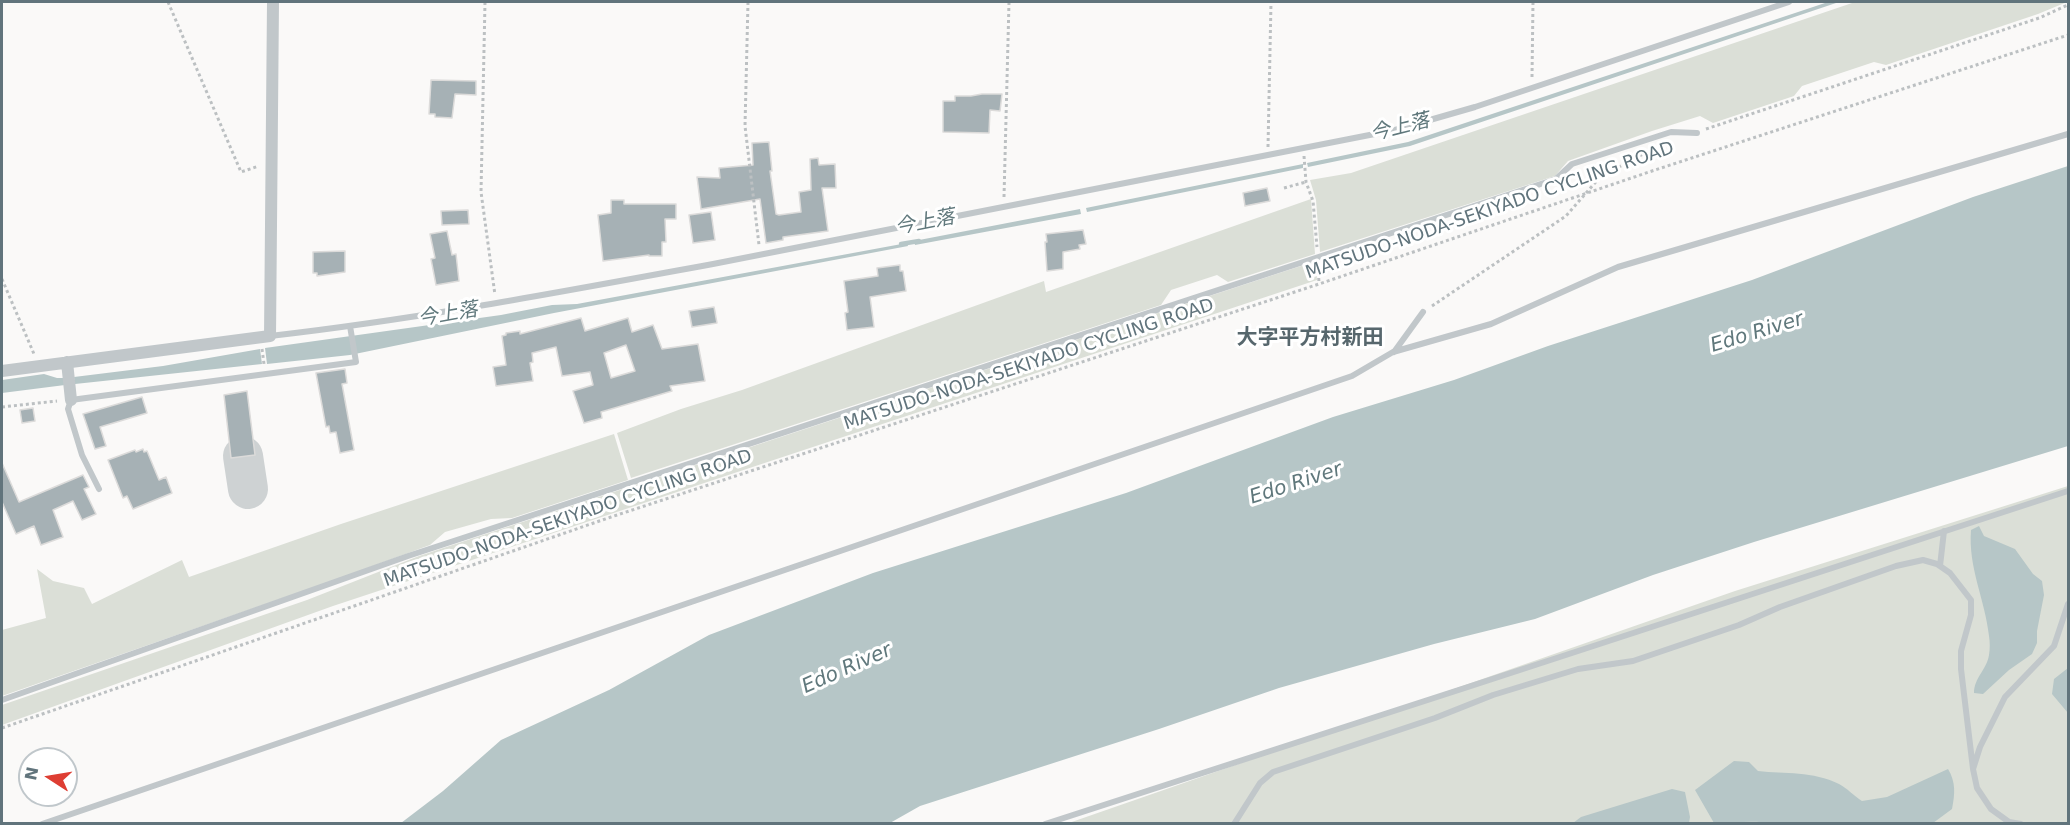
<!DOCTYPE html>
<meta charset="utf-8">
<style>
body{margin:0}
#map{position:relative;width:2070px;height:825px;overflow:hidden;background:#faf9f8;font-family:"DejaVu Sans",sans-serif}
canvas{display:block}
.frame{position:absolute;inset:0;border:3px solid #61747c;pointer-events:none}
.north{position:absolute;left:18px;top:747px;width:60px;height:60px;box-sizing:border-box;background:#fff;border:2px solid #c0c7cb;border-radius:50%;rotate:282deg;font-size:16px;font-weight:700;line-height:24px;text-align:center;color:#61747c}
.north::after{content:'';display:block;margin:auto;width:21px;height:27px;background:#de3e33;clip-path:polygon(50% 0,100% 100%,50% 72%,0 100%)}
</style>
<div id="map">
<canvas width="2070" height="825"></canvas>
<div class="frame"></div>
<div class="north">N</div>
</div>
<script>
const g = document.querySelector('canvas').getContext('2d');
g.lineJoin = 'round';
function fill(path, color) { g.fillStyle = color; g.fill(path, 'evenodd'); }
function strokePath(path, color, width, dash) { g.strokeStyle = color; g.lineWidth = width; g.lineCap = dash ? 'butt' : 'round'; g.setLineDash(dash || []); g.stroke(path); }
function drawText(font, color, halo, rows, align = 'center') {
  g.font = font + ' "DejaVu Sans","Noto Sans JP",sans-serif'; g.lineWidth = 6; g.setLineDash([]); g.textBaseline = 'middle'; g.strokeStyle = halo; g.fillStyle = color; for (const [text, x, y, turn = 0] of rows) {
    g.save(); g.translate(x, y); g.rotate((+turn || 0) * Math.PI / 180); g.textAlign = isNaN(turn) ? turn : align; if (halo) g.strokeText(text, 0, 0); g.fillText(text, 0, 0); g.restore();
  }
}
const green = new Path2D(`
 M1855,2h212l-29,12 -152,51 -12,-3 -72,24 -8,10 -81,27 -13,-7 -48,15 -84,30 -13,15 -235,76 -4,-52 -6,-20 41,-7z
 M1311,199l4,55 -87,28 -11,-7 -46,15 -10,15 -530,173 -14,-45 64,-24 61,-19 302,-109 2,11z
 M1316,261l1,19 -984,326 -331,119v-20l305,-105 112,-44z
 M614,434l14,46 -116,38 -21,1 -46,13 -15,13 -90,33 -338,118v-66l44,-12 -9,-49 16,12 31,7 8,16 90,-44 7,17 152,-53z
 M2068,486v337l-1002,1 669,-233z`);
const water = new Path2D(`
 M1828,2h11l-429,144 -102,21 -1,-4 101,-21z
 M1303,164v4l-216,44 -1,-4z
 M2068,166v280l-314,96 -101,33 -118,44 -101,25 -155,44 -120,41 -239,77 -30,17h-489l42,-32 58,-51 108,-50 100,-55 164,-62 253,-80 207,-76 121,-37 94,-34 204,-66 221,-83z
 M1080,209l1,5 -166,31 -1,-4z
 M907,243l1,3 -354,67 -204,42 -83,9 -2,-16 236,-33 51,-10 25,-1z
 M260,349l2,15 -187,20 -1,-7 89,-11z
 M44,374l13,4h7l1,7 -63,8v-13z
 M1979,526l5,10 31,13 18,25 9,7 2,14 -7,36v12l-5,11 -23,16 -26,24 -9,-1c0,-15 13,-24 15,-38 1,-6 1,-13 0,-19 -4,-37 -21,-68 -18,-106z
 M2068,668v45l-16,-19 2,-15z
 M1734,761l15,1 9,9c27,3 55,0 81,13 8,4 15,12 23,17l25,-4 61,-28c8,13 7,25 4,40l-19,14 -163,1c-16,-5 -38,0 -56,-1l-19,-33z
 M1672,789l13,3 5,25 -1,6h-116l8,-6z`);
const stream = new Path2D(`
 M901,244l18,-3`);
const taxiway = new Path2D(`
 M243,456l5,33`);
const building = new Path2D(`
 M431,80l45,1v14l-21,-1 -3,24 -17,-1v-3h-6z
 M982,94h20l-2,17 -10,-1 -1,23 -46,-1v-31h12v-5h16z
 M769,142l3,29h-2l6,43 3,1 22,-3 -2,-20 12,-2 -1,-31 8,-1 1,7 16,-1 1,24h-14l6,43 -45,6v3l-17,3 -6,-44 -59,10 -4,-32 23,1 -1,-10 34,-3 -1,-22z
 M1267,188l3,13 -25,5 -2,-13z
 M611,200h13v4h52v15h-11l1,23h-4v14h-13v-1l-46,6 -5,-46 13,-2z
 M468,210l1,14 -27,1 -1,-14z
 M711,212l4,28 -22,3 -4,-28z
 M1083,230l3,14 -7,1 1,4 -17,3v17l-16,2 -2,-29h2l-1,-8z
 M447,231l5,24 4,-1 3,27 -23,4 -5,-26 4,-1 -5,-24z
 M345,251v21l-28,4v-3h-4v-21z
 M900,265v6h3l3,20 -36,6 4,30 -27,3 -2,-17 3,-1 -4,-31 34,-5 -1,-8z
 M714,307l3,16 -25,4 -3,-16z
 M581,318l4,13 43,-13 4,14 21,-7 9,24 36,-5 7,37 -35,5 2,5 -71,21 1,6 -18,5 -11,-32 20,-6 -3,-13 -28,4 -6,-29 -24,6 1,9 -3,1 3,18 -37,5 -3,-19 13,-2 -4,-29 4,-1v-2l14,-2v3zM626,345l9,26 -24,7 -7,-25z
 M345,369l2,14 -5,1 12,66 -14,3 -4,-21 -6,1 -1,-7 -3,1 -10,-54z
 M247,391l8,64 -24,3 -7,-63z
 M142,397l5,16 -47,14 6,19 -11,3 -12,-35z
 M33,408l2,13 -13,2 -2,-13z
 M143,449l1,3 3,-1 12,29 7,-3 6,16 -39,16 -6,-13 -4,2 -15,-38 27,-10 1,2z
 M2,463l17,39 64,-27 6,12 -5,2 12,25 -14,6 -9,-19 -20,9 10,27 -22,8 -7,-19 -18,8 -14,-32z`);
const path = new Path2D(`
 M168,2l73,170 18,-6
 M485,2l-4,190 14,103
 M748,2l-3,124 14,119
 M1532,77l1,-75
 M1706,129l333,-111 29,-13
 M1268,147l3,-145
 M1304,156l2,26 7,19 4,46
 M1284,188l22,-6
 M1004,197l5,-195
 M1318,266l1,17
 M2,279l32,75
 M1432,306l134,-90 34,-39 47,-25
 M262,349l2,15
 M2,407l55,-6
 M2,728l609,-211 708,-233 333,-113 416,-136`);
const service = new Path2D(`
 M270,336c149,-17 296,-45 443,-72 228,-43 455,-89 682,-134l80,-23 314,-105
 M1394,352l29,-40
 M99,489l-17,-34 -14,-46 3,-9 285,-38 -6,-36
 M1940,566l4,-35
 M2,700l406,-144 1148,-377 16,-15 99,-32 26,1
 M42,824l1310,-448 41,-24 98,-28 127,-57 450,-133
 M1045,824l429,-139 594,-194
 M1234,824l26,-41 13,-11 162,-54 58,-23 85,-26 55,-8 106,-36 41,-18 116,-41 27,-6 14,4 13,9 21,27v15l-10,36v18l12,100
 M2021,824l-12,-2 -18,-13 -14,-21 -4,-19 7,-22 25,-50 49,-51 14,-42`);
const minor = new Path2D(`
 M67,362l4,38
 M2,371l268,-35 3,-334`);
const streetNames = [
 ["MATSUDO-NODA-SEKIYADO CYCLING ROAD",1490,211,-19],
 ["MATSUDO-NODA-SEKIYADO CYCLING ROAD",1029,365,-18],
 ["MATSUDO-NODA-SEKIYADO CYCLING ROAD",568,519,-19]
];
const waterNames = [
 ["今上落",1400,128,-14],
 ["今上落",925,223,-11],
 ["今上落",448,315,-10],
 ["Edo River",1757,333,-17],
 ["Edo River",1296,484,-18],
 ["Edo River",847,669,-24]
];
const quarterNames = [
 ["大字平方村新田",1310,339]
];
fill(green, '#dbdfd7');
fill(water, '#b6c6c7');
strokePath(stream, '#b6c6c7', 4.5);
strokePath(taxiway, '#ced2d3', 40);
fill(building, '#a6b1b5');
strokePath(building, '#dcdbda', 1.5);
strokePath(path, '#bcc0c2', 3, [3, 3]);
strokePath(service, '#c1c7ca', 6);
strokePath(minor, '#c1c7ca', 12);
drawText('18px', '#61747c', '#fff', streetNames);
drawText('italic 20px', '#60787c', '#fff', waterNames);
drawText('bold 21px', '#57676d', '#fff', quarterNames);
</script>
